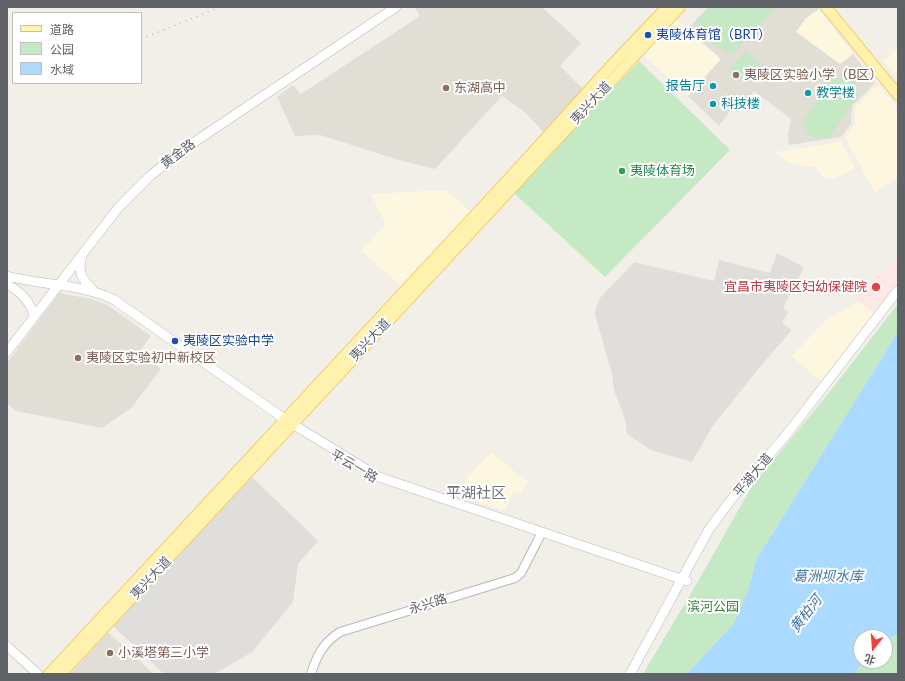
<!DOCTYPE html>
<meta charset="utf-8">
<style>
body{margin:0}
#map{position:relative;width:905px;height:681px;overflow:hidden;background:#f1efe8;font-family:Lato,"Noto Sans SC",sans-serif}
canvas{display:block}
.frame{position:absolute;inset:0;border:8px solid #5f6368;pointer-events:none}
.legend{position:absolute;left:12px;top:12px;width:130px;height:72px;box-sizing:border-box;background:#fff;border:1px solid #bfc1c3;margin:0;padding:5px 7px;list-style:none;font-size:12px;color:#5f6368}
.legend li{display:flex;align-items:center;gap:8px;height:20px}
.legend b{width:20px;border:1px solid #bfc1c3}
.north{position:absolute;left:853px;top:629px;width:40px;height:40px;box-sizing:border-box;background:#fff;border:1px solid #bfc1c3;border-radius:50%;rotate:197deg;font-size:11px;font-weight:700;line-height:16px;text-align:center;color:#5f6368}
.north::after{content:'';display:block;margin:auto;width:14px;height:18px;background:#ea4335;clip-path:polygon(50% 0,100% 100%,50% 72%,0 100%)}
</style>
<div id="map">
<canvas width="905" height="681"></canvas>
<div class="frame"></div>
<ul class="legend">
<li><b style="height:5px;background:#fff2af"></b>道路</li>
<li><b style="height:11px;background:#c5e8c5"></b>公园</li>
<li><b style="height:11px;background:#aadaff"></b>水域</li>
</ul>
<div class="north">北</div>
</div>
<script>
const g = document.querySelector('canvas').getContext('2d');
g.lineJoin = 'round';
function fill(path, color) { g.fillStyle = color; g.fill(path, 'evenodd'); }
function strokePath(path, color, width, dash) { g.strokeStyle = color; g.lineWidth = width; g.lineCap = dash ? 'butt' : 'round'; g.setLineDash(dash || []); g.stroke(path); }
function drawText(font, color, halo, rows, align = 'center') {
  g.font = font + ' Lato,"Noto Sans SC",sans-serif'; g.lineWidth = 4; g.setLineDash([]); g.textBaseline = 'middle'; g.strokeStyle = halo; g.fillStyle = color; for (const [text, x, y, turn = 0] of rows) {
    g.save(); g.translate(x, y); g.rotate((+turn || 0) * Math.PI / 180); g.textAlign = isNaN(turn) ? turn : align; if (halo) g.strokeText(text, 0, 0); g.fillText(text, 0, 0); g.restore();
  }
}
const commercial = new Path2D(`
 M819,9l34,45 -13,10 -44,-32 10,-14z
 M676,19l45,40 -33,37 -44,-40z
 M898,48v27l-1,1 -14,-15z
 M878,85l20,23v70l-23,14 -30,-54 10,-13v-18z
 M841,142l14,26 -22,11 -9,-1 -9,-11 -27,-5 -12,-10z
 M446,190l26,23 -70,74 -41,-36 25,-27 -15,-30z
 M858,301l16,12 -53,68 -29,-25 32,-34z
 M491,453l37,29 -7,10 -9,1 -6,18 -44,-14 5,-19z`);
const industrial = new Path2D(`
 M777,253l27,14 -21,41 5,4 -6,11 10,7 -32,37 -48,60 -20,35 -41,-12 -24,-16 -2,-15 -11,-29 -2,-16 -16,-56 -1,-7 5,-13 34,-36 80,19 5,-21 51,13z
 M251,476l67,65 -20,23 -5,38 -41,50 -27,16 -11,6h-50l-51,-48z`);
const education = new Path2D(`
 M414,7h128l39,36 -21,23 24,24 -40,43 -17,-19 -25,-18 -67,73 -36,-9 -79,-25 -25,1 -18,-39 16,-12 8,9 119,-78z
 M708,7h110l1,2 -13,9 -10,14 44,32 13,-10 22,29 -23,23 -1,18 -10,13 -52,8 -1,-11 3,-15 -37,-28 -8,12 -7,-4 -20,27 -31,-30 33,-37 -34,-30z
 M59,293l32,6 18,7 42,30 -13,17 23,16 -30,39 -29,20 -86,-17 -9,-7v-41z
 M108,632l46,42h-84z`);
const medical = new Path2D(`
 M898,260v21l-24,32 -16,-12 -7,-8z`);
const green = new Path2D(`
 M710,7h67l-45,48 -22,-12 -14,-21z
 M746,51l18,17 -15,16 -19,-17z
 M639,61l91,89 -125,127 -91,-84z
 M847,77l9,5 2,14 -29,42h-15l-7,-5 -4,-13 30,-41z
 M898,304v28l-142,228 -8,31 -14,32 -47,51h-44l54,-91 55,-97 76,-92z
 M898,635v39h-43l8,-13h22v-21z`);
const water = new Path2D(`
 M898,332v303l-13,5v-3h-24v24h2l-8,13h-168l47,-51 14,-32 8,-31z`);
const tertiary = new Path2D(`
 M311,674c6,-19 12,-31 29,-42l175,-54 6,-5 21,-41`);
const secondary = new Path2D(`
 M82,256c-5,15 0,24 11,34
 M7,276c38,10 70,7 106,23l173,121 93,57 308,104
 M7,284c13,8 23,16 27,32
 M7,352l111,-144 32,-32 31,-25 215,-144
 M7,646l31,28
 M630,674l78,-143 22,-30 57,-67 111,-144`);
const primary = new Path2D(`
 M826,7l72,88
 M49,674l465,-501 94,-104 59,-62
 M61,674l619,-667`);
const rail = new Path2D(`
 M141,39l79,-32
 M7,63l6,-1`);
const markers = [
 [648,35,4,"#1a4fb4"],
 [736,75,4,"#8d6e63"],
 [713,86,4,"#0f9aa8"],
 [446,88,4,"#8d6e63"],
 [808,93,4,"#0f9aa8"],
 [713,104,4,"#0f9aa8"],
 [622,171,4,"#2e9e5b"],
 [876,287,5,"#e0444e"],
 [175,341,4,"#1a4fb4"],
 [78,358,4,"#8d6e63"],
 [110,653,4,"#8d6e63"]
];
const transitNames = [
 ["夷陵体育馆（BRT）",656,35],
 ["夷陵区实验中学",183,341]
];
const educationNames = [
 ["夷陵区实验小学（B区）",744,75],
 ["东湖高中",454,88],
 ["夷陵区实验初中新校区",86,358],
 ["小溪塔第三小学",118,653]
];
const cultureNames = [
 ["报告厅",705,86,"right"],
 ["教学楼",816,93],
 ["科技楼",721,104]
];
const streetNames = [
 ["夷兴大道",591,103,-47],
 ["黄金路",178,154,-37],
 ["夷兴大道",370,340,-47],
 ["平云一路",354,466,30],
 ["平湖大道",753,475,-50],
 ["夷兴大道",151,578,-47],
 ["永兴路",428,604,-17]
];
const leisureNames = [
 ["夷陵体育场",630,171]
];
const healthNames = [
 ["宜昌市夷陵区妇幼保健院",867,287]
];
const parkNames = [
 ["滨河公园",713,607]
];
const waterNames = [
 ["葛洲坝水库",828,576],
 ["黄柏河",806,614,-52]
];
const quarterNames = [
 ["平湖社区",476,493]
];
fill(commercial, '#fef7e0');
fill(industrial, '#e0deda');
fill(education, '#e1ded6');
fill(medical, '#fce8e6');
fill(green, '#c5e8c5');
fill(water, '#aadaff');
strokePath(tertiary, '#b5b8bc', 10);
strokePath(secondary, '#b6babf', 10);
strokePath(primary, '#f2c960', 12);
strokePath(tertiary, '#fff', 8);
strokePath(secondary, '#fff', 9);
strokePath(primary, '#fff2af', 10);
strokePath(rail, '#b6b7b8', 1.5, [1, 5]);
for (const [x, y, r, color] of markers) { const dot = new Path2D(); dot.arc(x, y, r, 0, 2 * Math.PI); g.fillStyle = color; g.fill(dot); strokePath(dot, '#fff', 1.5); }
drawText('13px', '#164399', '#fff', transitNames, 'left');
drawText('13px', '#785e54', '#fff', educationNames, 'left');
drawText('13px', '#0d838f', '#fff', cultureNames, 'left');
drawText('13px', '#5f6368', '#fff', streetNames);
drawText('13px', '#27864d', '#fff', leisureNames, 'left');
drawText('13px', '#be3a42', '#fff', healthNames, 'right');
drawText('13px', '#348238', '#fff', parkNames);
drawText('italic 14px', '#4174aa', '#fff', waterNames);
drawText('15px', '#70757a', '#fff', quarterNames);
</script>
